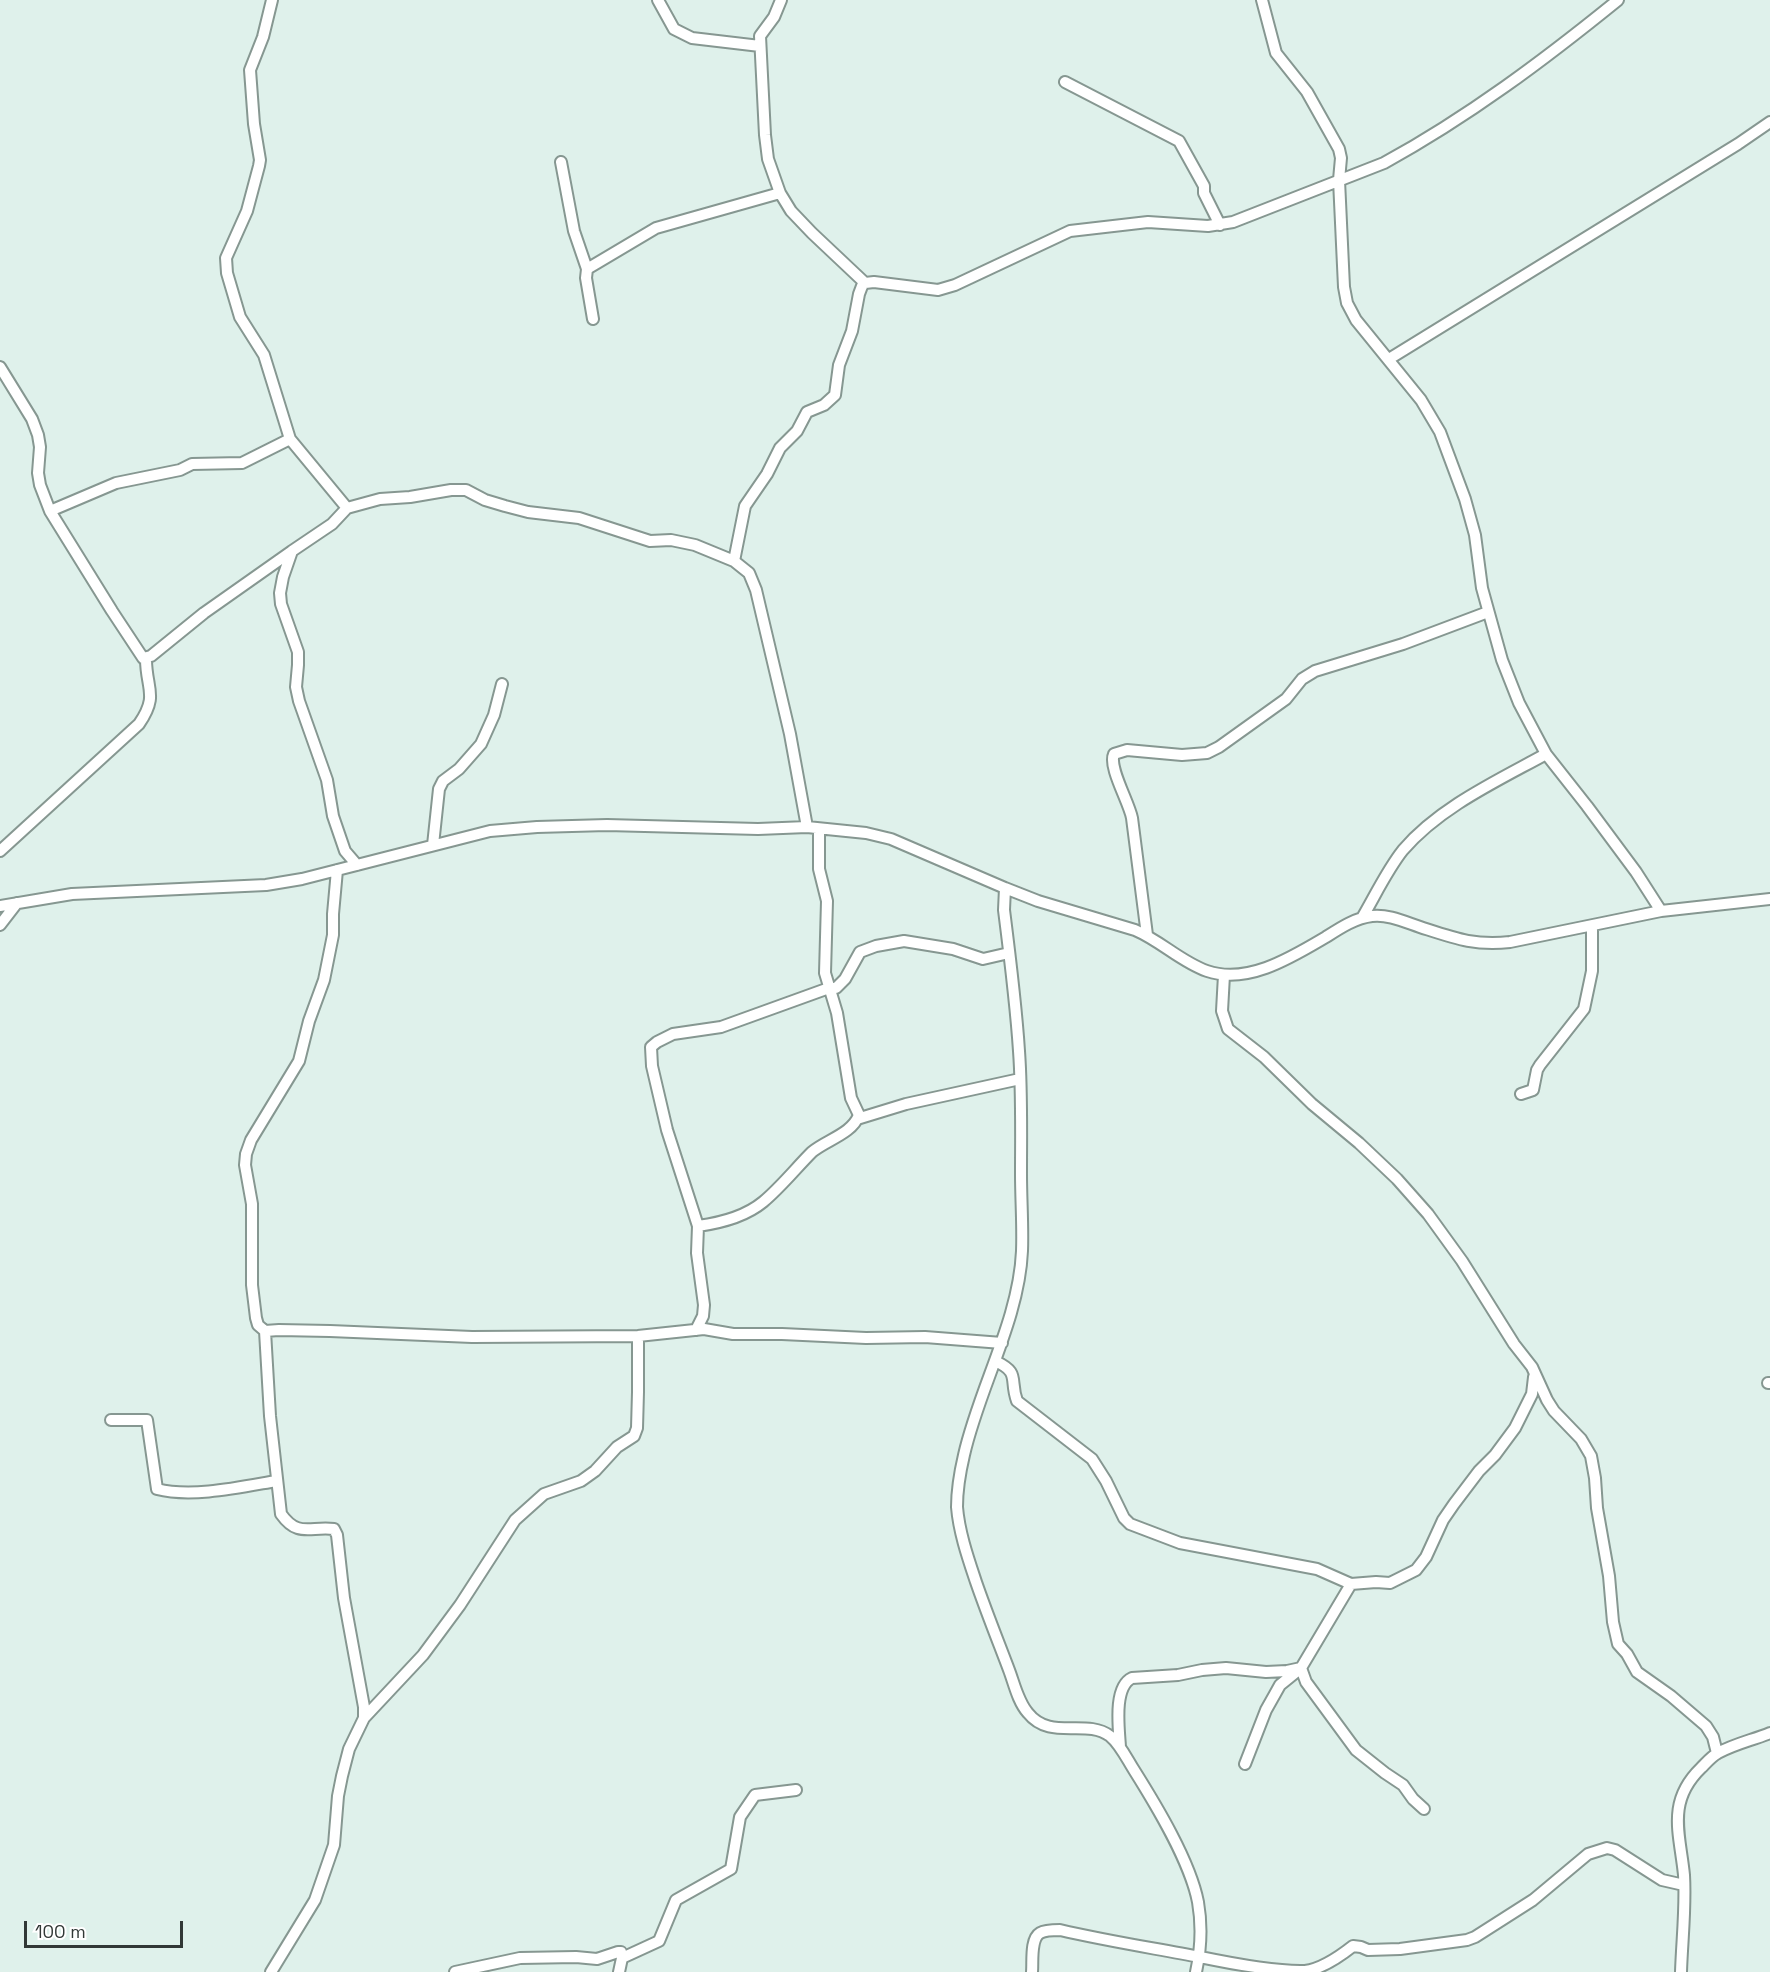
<!DOCTYPE html>
<style>
body{margin:0}
#map{position:relative;width:1770px;height:1972px;overflow:hidden;background:#dff1eb;font-family:"Space Grotesk",sans-serif}
canvas{display:block}
.scale{position:absolute;left:24px;top:1921px;width:159px;height:27px;box-sizing:border-box;border:3px solid #313836;border-top:0;padding-left:8px;font-size:18px;line-height:21px;white-space:nowrap;color:#313836;-webkit-text-stroke:4px #fff;paint-order:stroke}
</style>
<div id="map">
<canvas width="1770" height="1972"></canvas>
<div class="scale">100 m</div>
</div>
<script>
const g = document.querySelector('canvas').getContext('2d');
g.lineJoin = 'round';
function strokePath(path, color, width, dash) { g.strokeStyle = color; g.lineWidth = width; g.lineCap = dash ? 'butt' : 'round'; g.setLineDash(dash || []); g.stroke(path); }
const minor = new Path2D(`
 M272,0l-9,37 -13,33 4,54 6,36 -1,6 -12,45 -21,47 1,15 13,44 24,38 26,84 57,69
 M658,0l16,29 18,9 68,8
 M781,0l-7,17 -14,19 5,99 3,24 12,34 11,18 21,22 53,50
 M1262,0l14,53 31,39 32,57 2,9 -2,22 5,107 3,16 9,17 65,80 19,32 25,67 10,36 7,53 20,72 17,43 27,51 41,52 49,66 25,39
 M1065,82l114,59 25,45v7l16,32
 M561,162l13,69 13,38 -1,9 7,41
 M587,269l69,-41 124,-35
 M1389,359l349,-215 32,-22
 M0,367l32,52 6,16 2,12 -2,26 2,12 10,26 62,100 31,47 8,-2 53,-43 88,-62
 M50,511l66,-28 64,-13 12,-6 50,-1 48,-24
 M734,561l11,-55 22,-32 13,-26 17,-17 10,-19 17,-7 11,-10 4,-30 13,-34 7,-37 3,-8 3,-3 9,-1 64,8 17,-5 115,-54 78,-9 60,4 25,-4 151,-59c84,-46 160,-103 234,-163
 M433,845l6,-56 4,-8 16,-12 22,-25 13,-29 8,-31
 M0,851l139,-127c20,-29 7,-35 7,-65
 M357,865l-12,-14 -12,-35 -6,-36 -28,-79 -3,-14 2,-22v-13l-17,-48 -1,-11 3,-16 9,-26 40,-27 15,-16 33,-9 30,-2 41,-7h15l19,10 20,6 23,6 51,6 71,23 21,-1 24,5 39,16 15,12 7,17 34,144 17,93
 M337,870l-4,44v21l-9,45 -15,41 -10,40 -48,79 -5,14 -1,11 7,39v81l4,33 2,7 7,6 14,-1 51,1 142,6 166,-1 66,-7 29,5h49l84,4 59,-1 77,6
 M1005,888l-1,22c6,47 12,94 15,141 3,41 2,82 2,123 0,26 2,52 1,77 -3,69 -43,137 -58,204 -4,17 -7,35 -7,52 2,25 11,51 19,75 10,29 22,59 33,88 5,13 9,32 19,43 22,28 58,5 82,23 10,8 17,23 24,34 22,35 56,91 64,132 4,23 3,47 -2,70
 M0,906l72,-12 194,-9 36,-6 188,-48 47,-4 70,-2 151,4 49,-2 59,6 25,6 114,49 33,13 97,29c26,11 46,32 72,41 41,14 85,-14 119,-34 14,-9 29,-19 46,-21 16,-2 33,6 48,11 34,11 54,19 90,15l151,-31 109,-12
 M1362,918c13,-22 25,-48 41,-68 37,-43 94,-69 143,-96
 M0,925l17,-22
 M1147,935l-15,-117c-3,-16 -24,-51 -18,-64l13,-4 55,5 25,-2 12,-6 67,-48 16,-20 13,-8 88,-27 85,-32
 M1224,975l-2,36 6,18 36,28 48,47 47,39 38,36 31,35 34,47 52,83 18,23 15,33 7,11 27,28 10,17 4,22 2,30 12,68 4,46 5,22 9,10 10,18 34,24 35,30 7,11 4,16
 M1521,1094l12,-4 4,-20 3,-5 44,-56 8,-38v-45
 M857,1119l49,-15 114,-25
 M698,1226l-31,-96 -15,-64 -1,-19 6,-5 16,-8 48,-7 108,-39h7l9,-9 15,-27 16,-6 28,-5 49,8 30,10 26,-6
 M696,1330l7,-14 1,-11 -7,-52 1,-27c22,-3 48,-10 65,-24 18,-15 33,-34 49,-50 14,-12 40,-18 47,-37l-8,-17 -14,-85 -12,-40 2,-72 -8,-32v-40
 M265,1331l5,85 11,98c17,24 29,12 53,15l3,6 7,63 20,109v11l-15,31 -7,27 -4,20 -4,49 -19,55 -44,72
 M995,1361c26,12 14,18 22,40l75,58 14,22 18,37 6,6 50,19 137,26 34,15 25,-2 14,1 26,-13 10,-13 17,-37 11,-16 25,-33 16,-16 20,-27 17,-34 2,-17
 M1768,1383h2
 M111,1420h36l10,69c35,9 84,-2 119,-8
 M364,1718l59,-63 37,-50 55,-85 29,-26 37,-13 14,-10 22,-24 17,-11 3,-8 1,-36v-56
 M1120,1747c-1,-18 -7,-60 12,-69l46,-3 24,-5 24,-2 40,4 21,-1 14,-3 5,14 50,68 29,23 18,12 10,14 11,10
 M1245,1764l21,-54 9,-16 5,-9 21,-17 50,-84
 M622,1958l37,-17 17,-41 55,-31 9,-52 15,-22 41,-5
 M455,1972l65,-14 56,-1 21,2 21,-7h3l1,6 -3,14
 M1032,1972c1,-10 -2,-33 8,-39 5,-3 15,-3 20,-3 47,11 93,18 140,27 29,6 77,15 105,14 17,-2 34,-14 48,-25l8,1 7,3 32,-1 67,-9 8,-3 58,-37 55,-46 19,-6 8,2 47,30 22,5
 M1681,1972c1,-32 5,-65 3,-97 -4,-41 -18,-73 17,-107 5,-5 11,-12 17,-15 16,-9 35,-13 52,-20`);
strokePath(minor, '#869791', 14);
strokePath(minor, '#fff', 10);
</script>
